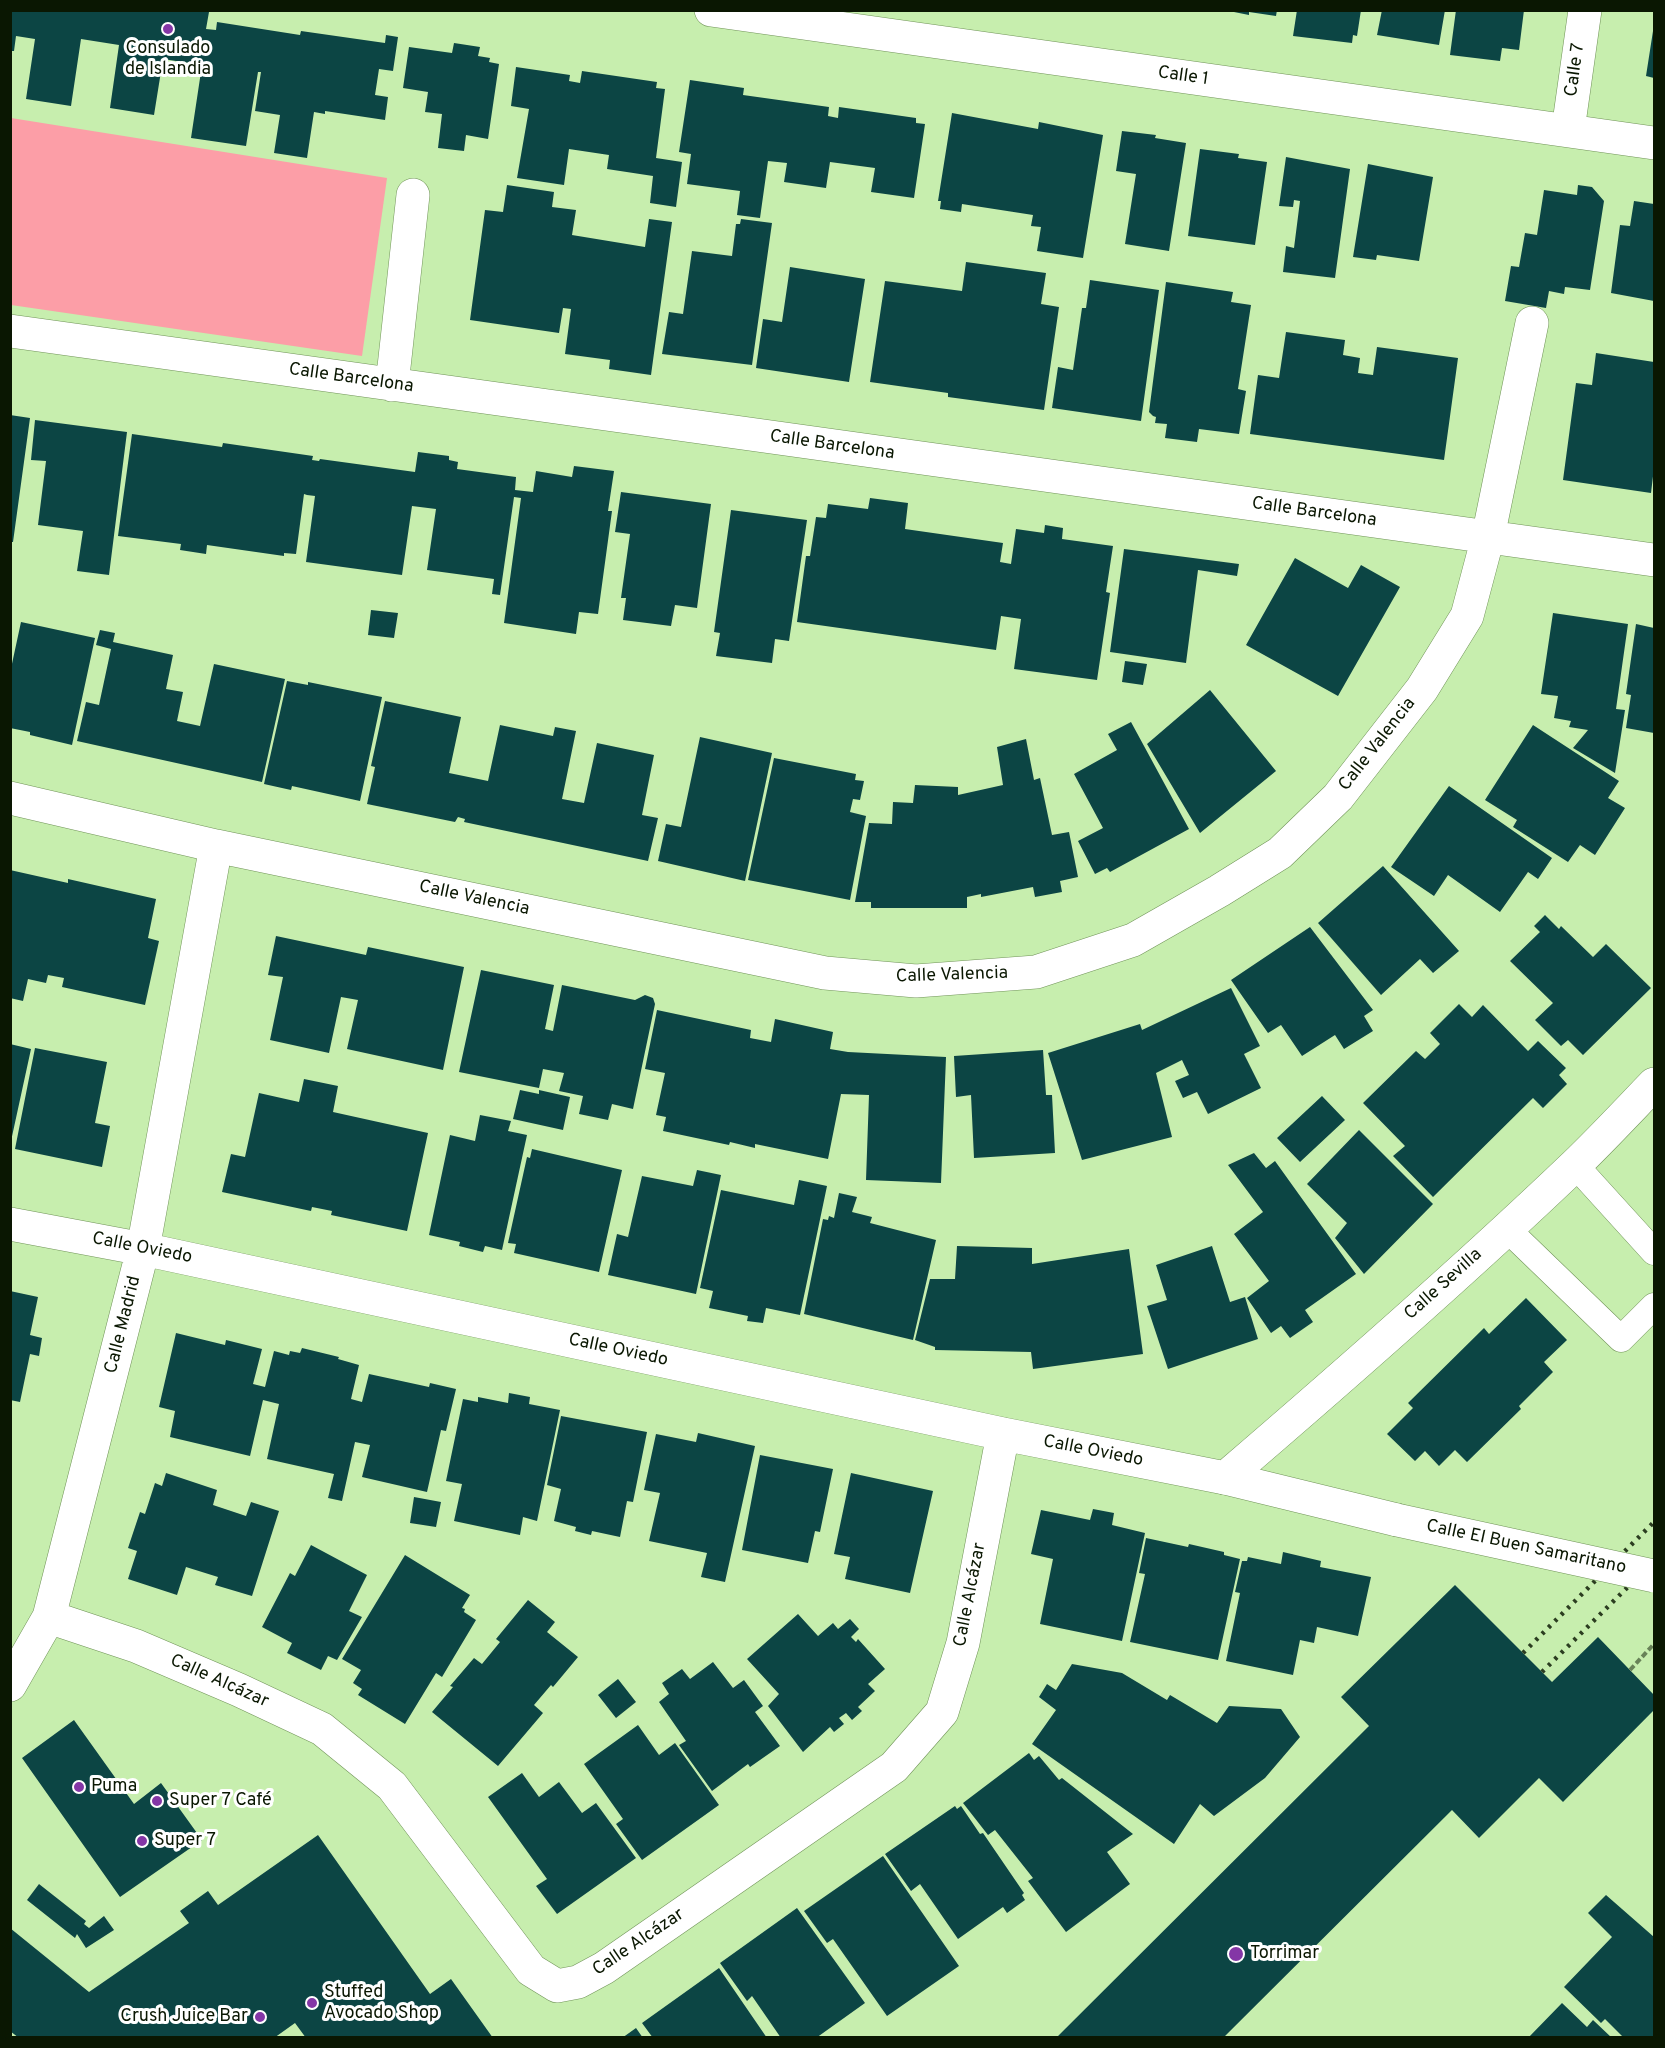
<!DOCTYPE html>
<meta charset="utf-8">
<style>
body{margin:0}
#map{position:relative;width:1665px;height:2048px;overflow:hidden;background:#c7eeae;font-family:Overpass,sans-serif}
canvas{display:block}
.frame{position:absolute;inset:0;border:12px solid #0a1702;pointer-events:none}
</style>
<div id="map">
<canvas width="1665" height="2048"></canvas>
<div class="frame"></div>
</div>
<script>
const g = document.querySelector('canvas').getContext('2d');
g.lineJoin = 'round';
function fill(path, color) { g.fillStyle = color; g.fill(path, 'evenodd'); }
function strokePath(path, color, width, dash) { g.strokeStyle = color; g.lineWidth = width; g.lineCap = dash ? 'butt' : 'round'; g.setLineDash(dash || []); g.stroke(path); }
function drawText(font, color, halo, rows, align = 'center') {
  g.font = font + ' Overpass,sans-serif'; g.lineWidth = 6; g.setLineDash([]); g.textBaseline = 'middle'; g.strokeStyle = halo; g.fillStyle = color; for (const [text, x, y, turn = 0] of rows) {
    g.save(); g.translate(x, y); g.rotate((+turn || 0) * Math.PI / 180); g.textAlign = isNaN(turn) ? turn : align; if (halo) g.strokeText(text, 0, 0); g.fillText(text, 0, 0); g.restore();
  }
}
const green = new Path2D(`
 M11,118l376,60 -25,178 -351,-51z`);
const building = new Path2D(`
 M10,10h191l8,2 -3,17 10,1 1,-8 83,13 1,-4 84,12 1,-8 12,2 -5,34 -14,-2 -4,26 13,2 -3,23 -60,-9v3l-11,-2 -7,46 -33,-5 6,-38 -25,-4 6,-39h-3l-12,74 -55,-8 11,-73 -39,-6 -9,56 -44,-7 9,-63 -38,-6 -10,67 -45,-7 9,-60 -19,-3 -2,15h-4z
 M1224,10h53l-1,6 -27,-4v3z
 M1297,10h64l-4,26 -4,-1 -1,8 -59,-7z
 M1382,10h63l-6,35 -62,-10z
 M1456,10h68l-5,40 -17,-2 -2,13 -50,-6z
 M1653,31l1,1v46l-8,-2z
 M454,43l26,4 -2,9 12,2 -1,4 10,2 -11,75 -22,-4 -2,16 -26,-3 4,-34 -17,-2 3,-20 -25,-4 6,-41 43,6z
 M516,67l54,8 -1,6 11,2 2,-12 75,11 -1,6 9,1 -9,69 26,4 -6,45 -26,-4 3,-27 -46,-7 2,-14 -40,-6 -5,36 -47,-7 12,-69 -18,-3z
 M690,80l54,8 -1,7 86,12 -1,9 10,2 1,-11 77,11v5l9,1 -11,74 -43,-6 4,-24 -45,-6 -4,26 -42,-6 3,-19 -19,-2 -8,57 -23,-3 3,-24 -53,-7 4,-30 -12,-2z
 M952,113l86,16 1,-7 64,13 -20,123 -46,-7 4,-24 -10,-1 2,-11 -71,-11 -1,8 -21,-3 1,-8h-3z
 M1122,131l34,4 -1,3 31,5 -17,108 -44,-7 11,-70 -20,-3z
 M1200,149l39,5 -1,4 29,4 -12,83 -67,-9z
 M1286,157l64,12 -15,109 -52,-6 3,-26 8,2 6,-47 -6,-1 -1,7 -14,-1z
 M1368,164l65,13 -14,84 -42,-6 -1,5 -23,-3z
 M507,185l47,7 -2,15 24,3 -4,25 73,12 4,-28 23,3 -21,153 -42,-6 1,-9 -45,-6 6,-45 -8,-1 -4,25 -89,-13 15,-110 18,2z
 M1578,185l14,2 12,14 -14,89 -25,-3 -1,7 -15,-3 -3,17 -41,-7 6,-35 8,1 6,-34 12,2 7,-45 33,5z
 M1634,201l20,3v97l-43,-8 9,-68 10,1z
 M741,219l31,4 -20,142 -90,-11 7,-42 14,2 9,-63 40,5 4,-32h4z
 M966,262l80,11 -5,31 18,3 -15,103 -96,-13v-4l-78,-11 15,-101 77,10z
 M790,267l75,12 -16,103 -93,-14 7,-49 19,3z
 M1090,280l69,10 -18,131 -89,-13 6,-41 15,3 9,-62h4z
 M1166,282l67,10 -2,10 20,3 -13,84 8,2 -7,43 -40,-5 -2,13 -32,-4 2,-14 -12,-1 1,-6 -3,-1 -4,-4z
 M1286,332l59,8 -2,15 17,3 -2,15 15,2 4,-28 81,11 -14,102 -194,-26 8,-59 21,3z
 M1596,353l58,9v106l-3,25 -88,-13 13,-97 16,2z
 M10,415l20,3 -17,124h-3z
 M35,420l92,12 -18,143 -32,-4 6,-40 -45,-6 8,-64 -15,-1z
 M132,434l90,13 1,-4 90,13 -1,4 7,1 1,-2 95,13 3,-20 31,4v4l9,2 -1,7 59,8 -1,13 18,2 3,-21 36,6 2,-11 40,5 -6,40h4l-14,103 -19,-2 -3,22 -72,-11 17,-125 -7,-1 -14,98 -8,-1 2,-15 -67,-9 9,-61 -24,-3 -10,69 -96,-13 9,-66 -8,-1 -3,-1 -8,60 -12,-1v3l-77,-11 -1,9 -26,-4 1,-6 -63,-8z
 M621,492l90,12 -14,104 -22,-3 -4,21 -48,-6 3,-22h-5l9,-64 -15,-2z
 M870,498l38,5 -3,26 98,14 -3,19 11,2 5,-35 28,4 1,-8 18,3 -1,11 51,7 -7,46 4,1 -13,87 -83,-11 7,-50 -20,-3 -5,34 -199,-28 9,-66h4l6,-39 10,1 2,-14 40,5z
 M731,510l76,10 -18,121 -14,-2 -3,24 -56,-7 4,-23 -6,-1z
 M1124,549l115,15 -2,12 -39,-6 -12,93 -76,-11z
 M1295,558l53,30 13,-23 39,22 -62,109 -92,-51z
 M371,610l27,3 -4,25 -26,-3z
 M1553,613l75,11 -12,85 9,1 -10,63 -42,-25 15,-18 -19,-3 2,-6 -17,-3 4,-22 -17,-2z
 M21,622l74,16 -23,107 -42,-10v-3l-20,-4v-55z
 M1636,624l18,4v105l-28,-5 5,-33 -5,-1z
 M100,630l15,3 -2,9 60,13 -7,34 17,3 -6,29 23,5 14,-62 71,15 -23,103 -185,-41 9,-39 13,3 12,-56 -15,-4z
 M1125,661l22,3 -4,21 -21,-3z
 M287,681l21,4v-3l74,15 -22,104 -68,-15 -1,4 -27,-6z
 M1210,690l66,81 -76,62 -53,-89z
 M385,701l76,16 -12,56 39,8 12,-56 53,11 2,-9 21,4 -14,68 22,4 13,-60 57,12 -12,60 16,3 -10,43 -184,-39 1,-3 -7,-2 -3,5 -88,-18 8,-37 -4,-1z
 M1131,722l58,107 -79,43 -3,-4 -12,6 -17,-33 25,-13 -29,-54 43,-24 -9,-16z
 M1533,725l86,56 -11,17 17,10 -30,47 -15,-10 -12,17 -55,-35 4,-7 -32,-20z
 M700,737l72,16 -27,128 -87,-20 8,-37 15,3z
 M1026,739l8,41 6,-2 12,57 17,-3 9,45 -18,4 2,11 -27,5 -2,-10 -52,10v-3l-14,3v11h-96v-6h-16l14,-79 23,1 1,-22 20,1 2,-18 43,2v8l45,-10 -6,-38z
 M774,758l82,16 -1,6 9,1 -4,19 -7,-1 -3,13 16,4 -16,84 -102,-20z
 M1449,786l103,72 -14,21 -10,-7 -28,40 -52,-37 -14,21 -43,-29z
 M1383,866l76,85 -26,22 -13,-14 -39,36 -63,-72z
 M10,870l58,13v-4l88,20 -8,39 11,3 -14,64 -83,-18 2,-9 -16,-3 -2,8 -18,-4 -5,22 -13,-3z
 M1545,915l14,14 2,-3 32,31 13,-13 45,44 -68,67 -15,-15 -7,6 -26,-26 18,-17 -43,-42 30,-29 -6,-6z
 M1310,927l63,83 -9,6 9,15 -29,18 -9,-14 -33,21 -21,-31 -13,8 -37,-53z
 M276,936l90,19 2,-8 96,20 -21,103 -96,-21 11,-49 -17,-3 -12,56 -59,-13 13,-63 -15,-2z
 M481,970l73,15 -9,44 8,2 9,-46 73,15 10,-5 8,3 2,6 -22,105 -21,-5 -4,16 -29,-6 4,-18 -24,-5 5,-18 -21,-4 -4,19 -80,-16z
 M1231,988l29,58 -16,8 17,34 -53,26 -11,-22 -14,6 -8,-17 14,-6 -7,-15 -26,13 16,64 -90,23 -34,-107 92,-29 2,6z
 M1459,1004l13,13 11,-12 45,46 10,-10 28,27 -7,7 8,9 -24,24 -10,-10 -100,99 -40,-41 12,-10 -42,-43 53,-52 9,8 15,-15 -10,-11z
 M657,1010l94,20 -1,8 21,4 4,-23 58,13 -3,17 18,3 98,5 -5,126 -75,-3 3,-85 -28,-1 -13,65 -73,-15v4l-25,-6 -1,3 -66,-14 3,-14 -10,-2 9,-42 -20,-4z
 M10,1044l21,5 -20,92 -1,-1z
 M35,1048l72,14 -12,61 15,3 -8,41 -87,-18z
 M1043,1050l3,45h6l3,58 -81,5 -3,-63 -15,2 -2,-41z
 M304,1079l34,7 -5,26 95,21 -21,98 -76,-16 1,-4 -20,-4 -1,4 -89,-19 9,-38 14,3 14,-64 40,9z
 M520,1090l19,4v-4l31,7 -7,33 -50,-11z
 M1322,1096l23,24 -45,42 -23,-24z
 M480,1115l31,6 -3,10 19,4 -25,115 -17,-4 -2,6 -24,-6 1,-4 -31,-7 21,-100 25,6z
 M1359,1130l74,74 -69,70 -29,-36 12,-15 -40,-39z
 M532,1149l90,21 -23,102 -85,-19 2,-9 -8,-1 19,-86 3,1z
 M1254,1153l12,15 9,-7 81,113 -51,36 8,12 -23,16 -9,-12 -10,7 -24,-35 22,-17 -35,-47 29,-22 -35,-47z
 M697,1170l24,5 -25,119 -88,-19 9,-41 11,3 14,-61 51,10z
 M799,1180l28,6 -27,129 -34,-7 -3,15 -16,-2 1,-5 -39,-8 4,-17 -13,-3 21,-98 73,15z
 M839,1193l18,4 -5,15 20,5 -2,6 66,17 -23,100 -109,-26 19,-95 5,1 1,-4 5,2z
 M957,1246l75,2v16l97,-15 14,105 -110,15 -2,-17 -96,-2v-3l-20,-7 15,-61h25z
 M1212,1246l18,56 15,-5 13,42 -90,30 -21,-63 20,-6 -11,-35z
 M10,1291l28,6 -8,38 12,3 -3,18 -9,-2 -10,48 -10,-2z
 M1526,1298l41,42 -23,22 9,10 -34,34 2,3 -54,53 -12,-12 -16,16 -14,-15 -10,10 -28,-27 26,-26 -5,-5 76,-75 5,6z
 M176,1333l49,12 1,-5 36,9 -9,35 12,3 9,-36 15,4 1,-4 10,2 2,-5 37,9 -1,2 21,6 -8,34 11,3 7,-28 60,13 1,-4 26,6 -10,42 -5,-1 -14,62 -65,-15 8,-32 -15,-3 -13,59 -14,-3 6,-24 -67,-15 12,-55 -16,-4 -13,56 -80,-19 5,-26 -16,-4z
 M509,1393l21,4 -1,7 31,6 -23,111 -14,-4 -3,18 -66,-14 8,-37 -16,-3 17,-82 15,3v-5l30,6z
 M561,1416l86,16 -14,70 -6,-1 -7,36 -28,-6 -1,4 -16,-4 1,-4 -22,-6 7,-32 -14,-4z
 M698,1433l57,13 -30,136 -24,-5 6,-24 -58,-12 11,-48 -16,-3 12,-56 40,8z
 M760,1455l73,14 -13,63 -5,-1 -7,32 -66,-13z
 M166,1473l51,17 -4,15 33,11 5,-14 28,9 -27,85 -37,-11 3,-8 -32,-10 -9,28 -49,-16 9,-28 -9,-3 12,-36 5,2 10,-31 7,3z
 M851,1473l82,18 -23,102 -65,-14 5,-22 -16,-3z
 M414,1497l27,5 -5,25 -26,-4z
 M1093,1509l21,4 -2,12 33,8 -23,108 -82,-17 13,-65 -22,-5 10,-44 49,10z
 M1146,1538l42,9 1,-3 35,8v3l16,4 -22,101 -88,-18 15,-68 -6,-1z
 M311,1545l56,30 -18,36 13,6 -25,43 -9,-4 -7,14 -34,-17 5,-10 -30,-16 28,-54 5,3z
 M1283,1552l38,9 -1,6 51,10 -13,59 -41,-9 -3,16 -14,-3 -7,35 -67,-14 14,-68 -5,-1 7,-31h5l1,-4 33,7z
 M405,1555l65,40 -8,13 3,1 -1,3 12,8 -34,57 -6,-4 -31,51 -47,-29 4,-6 -9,-6 8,-13 -19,-11z
 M1455,1585l97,97 46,-45 56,58v15l-91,92 -24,-24 -60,60 -27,-28 -229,228h-167l313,-312 -28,-29z
 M528,1600l27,22 -8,10 31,25 -25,30 -2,-2 -17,20 9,8 -45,53 -66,-54 21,-25 -3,-1 24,-28 8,6 18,-22 -4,-3z
 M798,1614l20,22 15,-13 5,6 12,-10 9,10 -8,8 5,5 2,-3 27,30 -17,15 7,7 -17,16 4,4 -10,9 -6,-7 -7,5 5,6 -10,8 -4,-5 -27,25 -35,-46 11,-12 -32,-35z
 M713,1662l20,26 11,-8 19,26 -8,6 25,34 -30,21 -2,-3 -36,27 -33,-46 7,-4 -27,-39 10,-8 -7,-11 20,-14 8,10z
 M1072,1664l50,9 45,27 3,-5 47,28 12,-17 52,3 19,28 -35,41 -51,38 -14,-12 -26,40 -142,-100 24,-34 -17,-13 8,-13 9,6z
 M618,1679l18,23 -20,16 -18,-23z
 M74,1720l60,84 27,-21 41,57 -82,57 -98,-139z
 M638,1725l21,30 16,-12 44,62 -77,55 -26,-36 7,-5 -39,-55z
 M1029,1753l5,7 5,-4 20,24 3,-2 71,56 -26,18 23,32 -64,48 -38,-51 5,-3 -38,-48 -7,5 -25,-32z
 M522,1773l17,24 20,-15 23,31 14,-10 40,55 -79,56 -21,-28 11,-7 -59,-82z
 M955,1806l2,3 4,-3 19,28 3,-1 41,60 -2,2 3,5 -18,13 -4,-6 -45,32 -38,-55 -9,7 -26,-37z
 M318,1835l112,159 21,-15 42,59h-187l-11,-15 -21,15h-255l-9,-7v-103l79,64 100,-69 -9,-12 28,-20 10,14z
 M883,1856l76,110 -72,50 -54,-77 -6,4 -23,-32z
 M39,1884l47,37 -2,3 5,4 15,-12 10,14 -28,18 -9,-14 -2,4 -48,-38z
 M1606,1895l48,42v101h-30l-19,-19 -4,4 -37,-36 48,-50 -24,-24z
 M797,1908l68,95 -49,35h-35l-29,-42 -5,5 -27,-38z
 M719,1968l48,70h-114l-11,-15z
 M1562,2003l25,24 6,-7 19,18h-84z
 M636,2028l7,10h-21z`);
const path = new Path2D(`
 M1630,1670l24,-26`);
const service = new Path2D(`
 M1575,1165l79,87
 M1506,1228l115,111 33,-33`);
const minor = new Path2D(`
 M711,10l943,133
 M1568,130l17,-120
 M10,331l1644,229
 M392,385l21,-190
 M10,798l206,48 609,127 91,8 120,-9 97,-32 86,-49 61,-38 58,-56 84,-108 45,-73 21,-79 44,-214
 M10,1224l133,25 860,185 222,44c119,-102 237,-205 350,-313 27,-26 53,-54 79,-81
 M49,1617l87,29 103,44 83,39 70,57 139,184 26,16 21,-4 26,-14 290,-201 48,-55 21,-69 40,-209
 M10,1685l39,-68 94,-368 73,-403`);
const tertiary = new Path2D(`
 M1225,1478l172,42`);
const rail = new Path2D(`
 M1523,1653l131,-131
 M1542,1672l112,-111`);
const tertiaryBridge = new Path2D(`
 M1397,1520l257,56`);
const markers = [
 [168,29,6,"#8436a6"],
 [79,1787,6,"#8436a6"],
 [157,1801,6,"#8436a6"],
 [142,1841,6,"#8436a6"],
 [1236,1954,8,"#8436a6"],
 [312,2003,6,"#8436a6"],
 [260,2017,6,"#8436a6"]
];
const poiNames = [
 ["Consulado",168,49,"center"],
 ["de Islandia",168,70,"center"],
 ["Puma",91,1787],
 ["Super 7 Café",169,1801],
 ["Super 7",154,1841],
 ["Torrimar",1250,1954],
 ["Stuffed",324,1993],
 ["Avocado Shop",324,2014],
 ["Crush Juice Bar",248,2017,"right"]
];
const streetNames = [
 ["Calle 7",1576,70,-82],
 ["Calle 1",1183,77,8],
 ["Calle Barcelona",351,379,8],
 ["Calle Barcelona",832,446,8],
 ["Calle Barcelona",1314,513,8],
 ["Calle Valencia",1378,745,-52],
 ["Calle Valencia",474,899,12],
 ["Calle Valencia",952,976,-2],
 ["Calle Oviedo",142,1249,11],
 ["Calle Sevilla",1444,1285,-42],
 ["Calle Madrid",124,1325,-76],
 ["Calle Oviedo",618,1351,12],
 ["Calle Oviedo",1093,1452,11],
 ["Calle El Buen Samaritano",1526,1548,12],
 ["Calle Alcázar",971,1595,-79],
 ["Calle Alcázar",219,1682,24],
 ["Calle Alcázar",639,1943,-34]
];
fill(green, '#fc9ea7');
fill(building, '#0c4544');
strokePath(service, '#719459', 27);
strokePath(minor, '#719459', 34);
strokePath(tertiary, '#719459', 34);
strokePath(path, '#688258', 4, [6, 3]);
strokePath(service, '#fff', 26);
strokePath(minor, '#fff', 33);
strokePath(tertiary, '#fff', 33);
strokePath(rail, '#2b3d20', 4.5, [3, 6]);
strokePath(tertiaryBridge, '#719459', 34, []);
strokePath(tertiaryBridge, '#fff', 33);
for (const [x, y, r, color] of markers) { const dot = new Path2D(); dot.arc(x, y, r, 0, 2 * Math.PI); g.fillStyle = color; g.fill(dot); strokePath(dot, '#fff', 2); }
drawText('18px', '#0a1702', '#fff', poiNames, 'left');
drawText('18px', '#0a1702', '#fff', streetNames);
</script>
